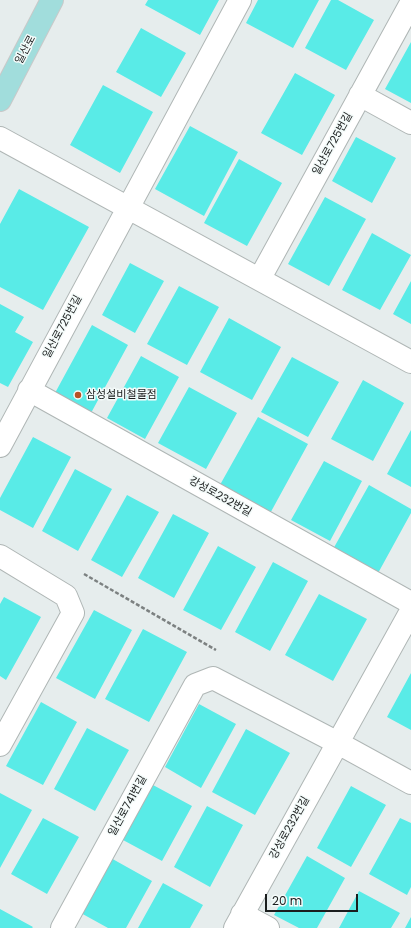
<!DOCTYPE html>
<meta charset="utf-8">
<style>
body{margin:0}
#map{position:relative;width:411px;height:928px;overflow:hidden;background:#e6eded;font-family:Poppins,sans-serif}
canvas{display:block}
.scale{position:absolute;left:265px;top:894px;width:93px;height:18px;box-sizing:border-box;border:2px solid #1b1e1e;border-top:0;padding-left:5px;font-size:12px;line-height:14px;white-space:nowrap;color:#1b1e1e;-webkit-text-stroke:3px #f4fbfa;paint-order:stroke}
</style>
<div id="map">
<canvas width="411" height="928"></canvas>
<div class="scale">20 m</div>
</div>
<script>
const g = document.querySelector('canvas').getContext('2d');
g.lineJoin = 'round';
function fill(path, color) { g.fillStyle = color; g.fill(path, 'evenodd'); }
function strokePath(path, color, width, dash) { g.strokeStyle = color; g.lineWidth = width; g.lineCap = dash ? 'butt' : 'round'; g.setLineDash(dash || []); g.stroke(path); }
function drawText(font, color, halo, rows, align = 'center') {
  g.font = font + ' Poppins,"Noto Sans KR",sans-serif'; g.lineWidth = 3; g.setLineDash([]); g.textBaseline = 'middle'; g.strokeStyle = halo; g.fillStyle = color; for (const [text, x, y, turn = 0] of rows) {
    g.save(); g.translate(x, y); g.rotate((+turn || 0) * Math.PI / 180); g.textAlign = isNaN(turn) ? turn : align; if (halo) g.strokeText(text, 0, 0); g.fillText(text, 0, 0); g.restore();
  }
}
const building = new Path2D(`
 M148,0h71l-19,35 -55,-30z
 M258,0h61l-26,48 -47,-25z
 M331,0h7l36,20 -28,50 -41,-22z
 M141,28l45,25 -25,44 -45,-25z
 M411,42v61l-26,-14z
 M295,73l40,22 -33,60 -41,-22z
 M103,85l50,27 -33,61 -50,-28z
 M190,126l48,26 -34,64 -49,-27z
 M356,137l40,21 -24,45 -40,-22z
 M239,159l43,24 -35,63 -43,-23z
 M19,189l70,38 -46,83 -43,-23v-63z
 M325,197l41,22 -37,67 -41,-22z
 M372,233l39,22 -31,55 -38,-20z
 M130,263l34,18 -29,52 -33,-18z
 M411,281v43l-18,-10z
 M179,286l40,21 -32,58 -40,-21z
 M0,304l24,13 -9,15 18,10 -25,45 -8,-4z
 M229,318l52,29 -29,53 -52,-28z
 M92,325l36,20 -37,68 -36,-20z
 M141,356l38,21 -34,62 -38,-21z
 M292,357l47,25 -31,55 -47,-25z
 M363,380l41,23 -31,58 -42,-22z
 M189,387l48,26 -31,56 -48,-26z
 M258,417l50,27 -41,75 -51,-27z
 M411,430v57l-24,-13z
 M33,437l38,20 -38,71 -33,-18v-12z
 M324,461l38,20 -32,60 -39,-21z
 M75,469l37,20 -34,62 -36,-20z
 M369,485l42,24v4l-34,62 -45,-24z
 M127,495l32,17 -37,65 -31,-17z
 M173,514l36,19 -35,65 -36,-20z
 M218,546l38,21 -35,63 -38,-20z
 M273,562l35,19 -38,70 -35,-19z
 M319,594l48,25 -34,62 -48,-26z
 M4,597l37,20 -35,63 -6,-4v-72z
 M94,610l38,20 -37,69 -39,-21z
 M143,629l44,23 -38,70 -44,-23z
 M411,673v57l-24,-13z
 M41,702l36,20 -34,63 -37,-19z
 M199,704l37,20 -35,64 -36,-21z
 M87,728l42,22 -34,61 -41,-22z
 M246,729l44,24 -35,62 -43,-23z
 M153,785l39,21 -30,55 -39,-21z
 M351,786l35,19 -35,62 -34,-19z
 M0,793l32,17 -32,58z
 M207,806l36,19 -33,62 -36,-20z
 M43,818l36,19 -32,57 -36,-20z
 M400,818l11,5v64l-4,8 -38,-21z
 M307,856l38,22 -28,50h-18l-25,-13z
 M109,857l43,24 -26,47h-18l-29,-16z
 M163,883l40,22 -13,23h-52z
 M359,891l41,22 -9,15h-52z
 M0,909l33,18 -1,1h-32z
 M411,917v11h-6z`);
const path = new Path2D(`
 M84,574l132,76`);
const minor = new Path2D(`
 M360,95l51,28
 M0,138l411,224
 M260,278l151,-275
 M29,390l382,213
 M0,446l240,-446
 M0,556l66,40 7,17 -73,132
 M242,914l26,14
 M62,928l133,-243 18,-7 125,65 73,40
 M235,928l176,-317`);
const major = new Path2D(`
 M0,100l52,-100`);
const markers = [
 [78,395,4,"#b75124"]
];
const streetNames = [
 ["일산로",26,50,-62],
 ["일산로725번길",333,144,-61],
 ["일산로725번길",63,327,-62],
 ["강성로232번길",220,497,29],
 ["일산로741번길",128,806,-61],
 ["강성로232번길",290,828,-61]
];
const poiNames = [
 ["삼성설비철물점",86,395]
];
fill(building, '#59ebe7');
strokePath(minor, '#afb6b5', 24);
strokePath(major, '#c8c9c9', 24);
strokePath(path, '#7c8181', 2.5, [4, 2]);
strokePath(minor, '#fff', 22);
strokePath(major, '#a1dddc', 22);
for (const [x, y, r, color] of markers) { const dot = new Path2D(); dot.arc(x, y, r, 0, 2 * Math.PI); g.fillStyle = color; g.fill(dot); strokePath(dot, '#f4fbfa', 1.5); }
drawText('11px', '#1b1e1e', '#f4fbfa', streetNames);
drawText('11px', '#1b1e1e', '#f4fbfa', poiNames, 'left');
</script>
